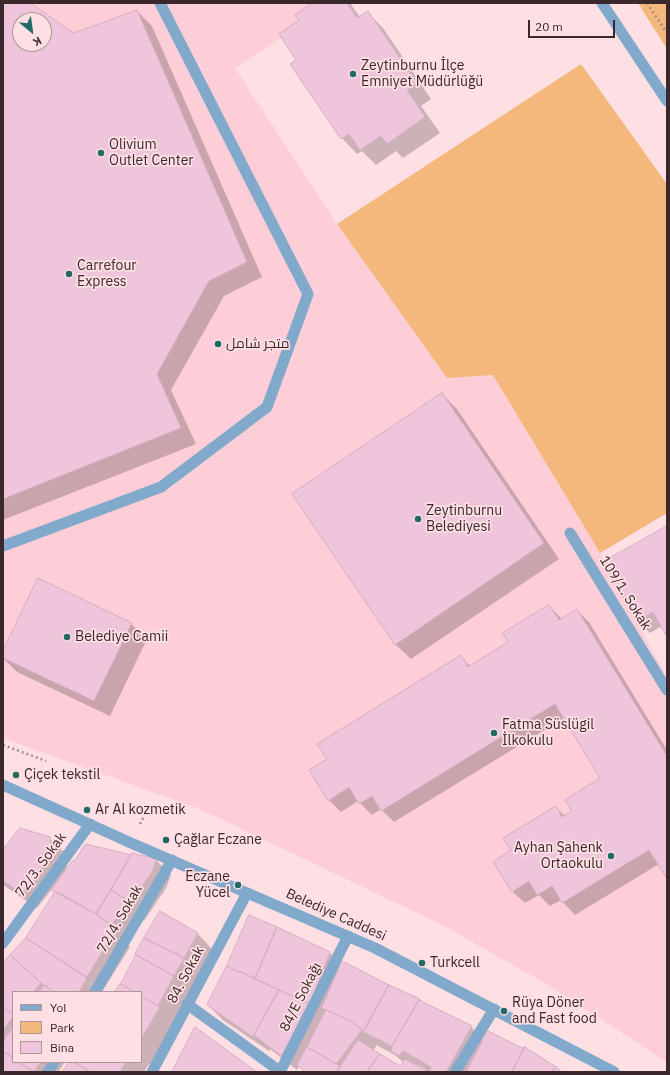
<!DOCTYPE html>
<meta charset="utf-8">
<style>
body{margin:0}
#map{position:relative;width:670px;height:1075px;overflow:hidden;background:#fddfe4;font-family:"IBM Plex Sans",sans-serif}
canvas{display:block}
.frame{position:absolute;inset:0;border:4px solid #3a282c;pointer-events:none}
.legend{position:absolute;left:12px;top:991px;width:130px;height:72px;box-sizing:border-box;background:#fddfe4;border:1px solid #af969a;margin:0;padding:5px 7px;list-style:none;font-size:12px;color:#3a282c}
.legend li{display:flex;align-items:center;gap:8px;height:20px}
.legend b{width:20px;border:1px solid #af969a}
.north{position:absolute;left:12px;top:12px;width:40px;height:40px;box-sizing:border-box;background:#fddfe4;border:1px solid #af969a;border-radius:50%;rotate:151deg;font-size:11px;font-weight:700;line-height:16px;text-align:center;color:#3a282c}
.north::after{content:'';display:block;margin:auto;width:14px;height:18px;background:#226b64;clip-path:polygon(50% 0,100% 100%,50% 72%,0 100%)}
.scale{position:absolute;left:528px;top:20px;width:87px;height:18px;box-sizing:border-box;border:2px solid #3a282c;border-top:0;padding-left:5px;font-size:12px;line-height:14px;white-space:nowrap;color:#3a282c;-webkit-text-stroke:3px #fddfe4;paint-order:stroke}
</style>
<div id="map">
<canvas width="670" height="1075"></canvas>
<div class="frame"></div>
<ul class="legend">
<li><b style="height:5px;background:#81a9cc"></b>Yol</li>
<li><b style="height:11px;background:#f4b87c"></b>Park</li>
<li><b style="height:11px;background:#efc5db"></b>Bina</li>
</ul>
<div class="north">K</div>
<div class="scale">20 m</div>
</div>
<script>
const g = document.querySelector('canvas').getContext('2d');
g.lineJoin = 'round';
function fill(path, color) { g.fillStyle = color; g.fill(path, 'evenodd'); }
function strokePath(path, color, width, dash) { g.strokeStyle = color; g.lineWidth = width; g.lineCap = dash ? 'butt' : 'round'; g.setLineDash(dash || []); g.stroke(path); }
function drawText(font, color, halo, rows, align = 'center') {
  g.font = font + ' "IBM Plex Sans",Cairo,sans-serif'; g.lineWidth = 3.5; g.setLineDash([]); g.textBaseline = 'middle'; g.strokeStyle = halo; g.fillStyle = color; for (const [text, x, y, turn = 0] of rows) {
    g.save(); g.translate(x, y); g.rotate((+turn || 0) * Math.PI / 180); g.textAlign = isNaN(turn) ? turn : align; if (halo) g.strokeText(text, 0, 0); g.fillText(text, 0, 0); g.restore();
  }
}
const built = new Path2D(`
 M3,3h331l-99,65 102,156 110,154 46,-3 107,178 67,125v384l-124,-80 -99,-56 -242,-116 -199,-72zM20,20h24v24h-24z`);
const green = new Path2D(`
 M638,3h29v46z
 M581,64l86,120v329l-67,40 -107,-178 -46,3 -110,-154z`);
const shadow = new Path2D(`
 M3,3h27l4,4 40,28 63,-24 15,15 110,251 -38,19 -53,94 25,54 -193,76zM20,20h24v24h-24z
 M315,3h35l10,14 8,-4 15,15 48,71 -10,7 19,27 -37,25 -7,-7 -20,14 -14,-14 -5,3 -15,-16 -51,-74 7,-4 2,-40z
 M442,394l15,15 102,150 -148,100 -16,-15z
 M667,527v108l-5,-9 -12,7 -12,-12 -34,-58z
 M549,606l13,13 15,-9 12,12 78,128v127l-8,-13 -84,51 -14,-15 -11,6 -11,-11 -14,8 -13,-12v-40l43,-44 10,9 8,-5 29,-33 -38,-60 -170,104 -13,-13 -9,6 -14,-14 -17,11 -12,-12 -1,-41 133,-102 10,10 39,-24z
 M131,624l16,15 -37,77 -93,-44 -14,-14v-4z
 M49,838l16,15 2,17 64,-14 25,4 15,15 -5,13 -22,33 -2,-1 -19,20 7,7 -28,45h-89v70h52l-7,10h-55v-107l23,-27 29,-45 -3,-4 -15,19 -34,-23v-34z
 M250,916l80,37 11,12 78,35 3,2 49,25 13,13 77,32h-256l-6,-6 -2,4 -27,-21 -1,2 -46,-31 -15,-15 20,-39zM377,1045l3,2 15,8 9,8 -4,4 -27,-16zM418,1065l9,5 -1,2 -9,-5z
 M197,933l15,16 -38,74 -24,42 -1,-1 -5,8h-80l6,-10h71v-70h-25l6,-6 15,-31z`);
const building = new Path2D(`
 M3,3h27l44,30 63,-23 110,252 -38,19 -52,93 24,54 -178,71zM20,20h24v24h-24z
 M313,3h34l10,15 11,-7 49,72 -10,7 18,27 -38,27 -6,-8 -21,14 -11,-16 -8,5 -51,-75 6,-4 -17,-26 20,-14 -4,-5z
 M442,393l102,150 -149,102 -103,-151z
 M667,526v111l-14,-25 -16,9 -34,-59z
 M38,578l94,45 -38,78 -91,-43v-7z
 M549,605l10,15 18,-11 90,147v123l-18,-29 -87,53 -10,-17 -15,9 -8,-14 -17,11 -19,-30 18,-12 -8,-12 53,-32 6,11 10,-6 -7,-11 35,-22 -45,-74 -174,107 -9,-15 -13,8 -10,-17 -21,14 -19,-31 18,-11 -10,-15 144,-89 7,12 40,-25 -5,-9z
 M20,828l30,9 2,17 -30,39 -19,-12v-31z
 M86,844l45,11 -20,35 -15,24 -33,-19 -12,-5 22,-30 1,1z
 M132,853l25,6 -5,13 -21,30 -20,-12z
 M111,890l20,12 -2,4 -2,-1 -16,20 -15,-11z
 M55,892l41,22 13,10 -1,3 7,4 -28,46 -61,-39z
 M160,911l38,22 -14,25 -8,-5v1l-32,-16z
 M249,915l28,12 -22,52 -16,-8 -1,1 -11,-6z
 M277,927l53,25 -20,52 -55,-25z
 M26,938l61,40 -7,12 1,2h-28l-12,-9 -31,-28z
 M144,938l32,16v-1l8,5 -10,18 -39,-22z
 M10,955l31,28 -8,9h-20v23l-10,-8v-44z
 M136,955l38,21 -16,30 -17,-10v-4h-7l-13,-8z
 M342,961l47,24 -25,46 -13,-10 -29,-13z
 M227,966l11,6 1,-1 40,19 -26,47 -46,-32z
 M120,984h1l13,8h-19z
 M45,985l8,7h-14z
 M389,985l31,14 -28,47 -29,-14z
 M279,990l30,13 -27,52 -1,1 -27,-21z
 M141,996l19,11 -19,32z
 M419,1000l53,26 -26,46h-17l2,-5 -28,-16 -4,5 -8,-5 1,-5z
 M3,1007l10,8v2l-10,13z
 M326,1010l25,11 11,9 -26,34 -29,-17z
 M13,1027v31l-10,-7v-9z
 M195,1027l62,45h-85z
 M488,1031l34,17 3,-1 -13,25h-46z
 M358,1040l22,14 -13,18h-30z
 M307,1047l33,19 -3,6h-32l-8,-7z
 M525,1047l31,20 -4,5h-40z
 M3,1051l10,7v4h6l15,10h-31z
 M380,1054l20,12 5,-7 24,13h-62z
 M19,1062h21l-6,10z
 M69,1062h5l16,10h-27z
 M74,1062h52l-6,10h-30z
 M556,1067l6,5h-10z`);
const path = new Path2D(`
 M647,3l20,30
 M3,745l43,16
 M140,824l10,-19`);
const minor = new Path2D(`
 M602,3l65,98
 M570,533l97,157
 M3,546l158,-59 106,-80 41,-113 -148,-291
 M3,943l87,-119
 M95,992l77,-132
 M187,1004l94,68
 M48,1072l6,-10
 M152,1072l95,-179
 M280,1072l68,-136
 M455,1072l39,-63`);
const tertiary = new Path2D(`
 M3,785l128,58 244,105 239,124`);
const markers = [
 [353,74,4,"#226b64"],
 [101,153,4,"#226b64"],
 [69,274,4,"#226b64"],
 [218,344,4,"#226b64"],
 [418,519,4,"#226b64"],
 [67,637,4,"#226b64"],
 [494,733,4,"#226b64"],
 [16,775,4,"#226b64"],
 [87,810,4,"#226b64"],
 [166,840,4,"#226b64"],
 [611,856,4,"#226b64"],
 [238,885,4,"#226b64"],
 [422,963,4,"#226b64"],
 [504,1011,4,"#226b64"]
];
const poiNames = [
 ["Zeytinburnu İlçe",361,66],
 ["Emniyet Müdürlüğü",361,82],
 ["Olivium",109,145],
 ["Outlet Center",109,161],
 ["Carrefour",77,266],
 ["Express",77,282],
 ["متجر شامل",226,344],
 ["Zeytinburnu",426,511],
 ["Belediyesi",426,527],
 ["Belediye Camii",75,637],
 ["Fatma Süslügil",502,725],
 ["İlkokulu",502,741],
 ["Çiçek tekstil",24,775],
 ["Ar Al kozmetik",95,810],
 ["Çağlar Eczane",174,840],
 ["Ayhan Şahenk",603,848,"right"],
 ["Ortaokulu",603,864,"right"],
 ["Eczane",230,877,"right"],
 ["Yücel",230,893,"right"],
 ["Turkcell",430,963],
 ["Rüya Döner",512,1003],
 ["and Fast food",512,1019]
];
const streetNames = [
 ["109/1. Sokak",625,593,58],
 ["72/3. Sokak",41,865,-54],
 ["Belediye Caddesi",336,915,24],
 ["72/4. Sokak",120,919,-60],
 ["84. Sokak",186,975,-62],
 ["84/E Sokağı",301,997,-63]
];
fill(built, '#fdced7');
fill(green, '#f4b87c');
fill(shadow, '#0003');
fill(building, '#efc5db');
strokePath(building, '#d7adc4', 1);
strokePath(path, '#a48c90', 2.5, [2, 3]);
strokePath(minor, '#81a9cc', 11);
strokePath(tertiary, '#81a9cc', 11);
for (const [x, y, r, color] of markers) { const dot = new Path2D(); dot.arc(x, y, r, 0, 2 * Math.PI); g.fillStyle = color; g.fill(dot); strokePath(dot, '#fddfe4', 1.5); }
drawText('14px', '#3a282c', '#fddfe4', poiNames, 'left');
drawText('14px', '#3a282c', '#fddfe4', streetNames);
</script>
